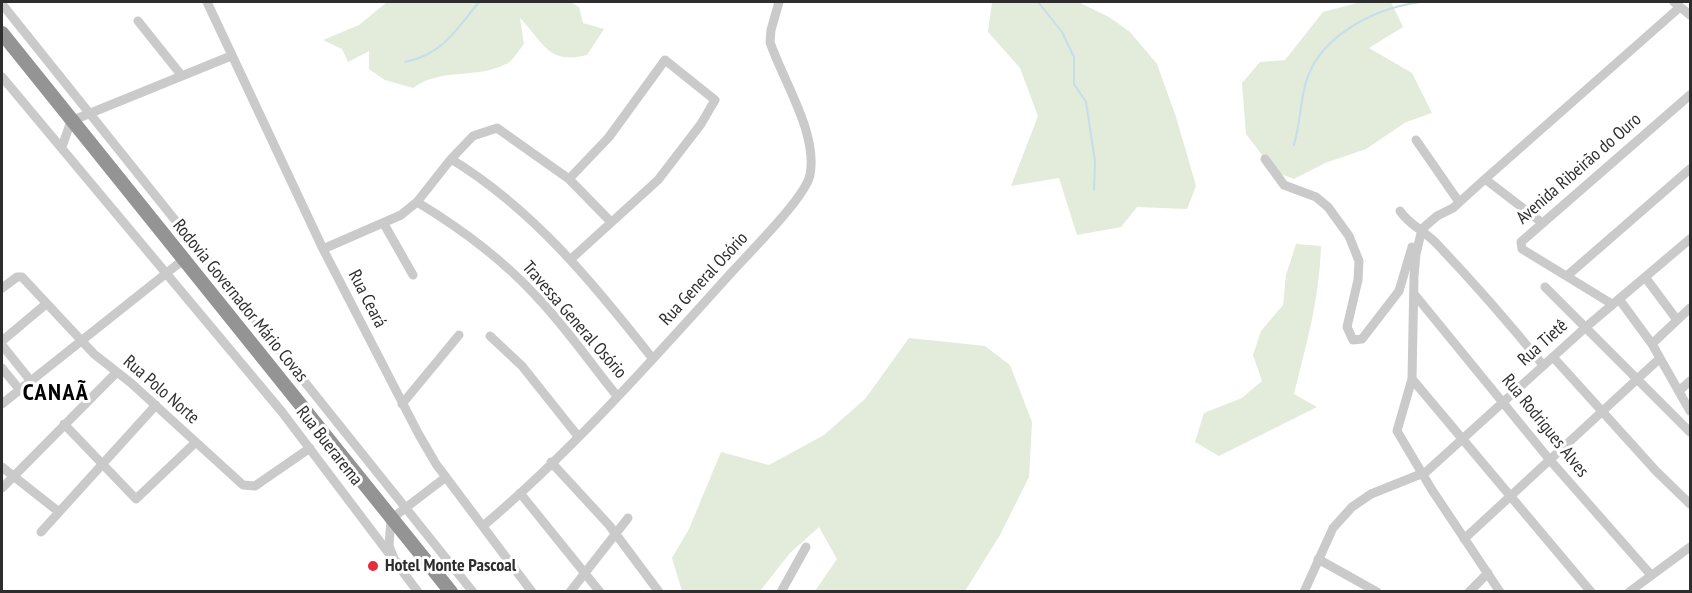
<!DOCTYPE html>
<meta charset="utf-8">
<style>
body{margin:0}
#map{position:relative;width:1692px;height:593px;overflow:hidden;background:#fff;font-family:"PT Sans Narrow",sans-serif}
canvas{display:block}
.frame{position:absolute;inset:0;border:3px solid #2d2d2d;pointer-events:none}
</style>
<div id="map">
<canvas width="1692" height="593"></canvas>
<div class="frame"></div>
</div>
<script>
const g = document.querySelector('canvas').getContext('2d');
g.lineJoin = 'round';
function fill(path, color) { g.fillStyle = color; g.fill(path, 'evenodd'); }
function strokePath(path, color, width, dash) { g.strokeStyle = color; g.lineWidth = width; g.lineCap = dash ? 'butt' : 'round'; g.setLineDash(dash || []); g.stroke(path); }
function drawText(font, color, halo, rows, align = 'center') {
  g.font = font + ' "PT Sans Narrow",sans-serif'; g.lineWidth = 6; g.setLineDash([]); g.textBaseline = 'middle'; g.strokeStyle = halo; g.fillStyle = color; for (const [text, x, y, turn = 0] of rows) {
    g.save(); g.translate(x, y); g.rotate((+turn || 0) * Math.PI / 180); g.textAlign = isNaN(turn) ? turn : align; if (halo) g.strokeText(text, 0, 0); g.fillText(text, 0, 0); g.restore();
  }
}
const green = new Path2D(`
 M387,2h183l9,5 4,16 21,6 -17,26c-39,10 -43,-12 -67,-37l4,26c-5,6 -10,15 -16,19 -30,17 -67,4 -95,25l-28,-8 -16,-11v-18l-21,11 -6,-13 -19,-9 36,-15z
 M992,2h86l31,15 21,15 27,32 19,53 20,69 -9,23 -50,-2 -16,20 -44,8 -18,-57 -48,8 27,-70 -18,-48 -32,-36z
 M1361,2h30l12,25 -34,21 43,25 20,40 -26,9 -40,27 -41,14 -31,16 -19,-7 -29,-38 -4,-51 18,-21 25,-2 38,-48z
 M1296,244l25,2c-2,55 -14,95 -27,148l23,13 -98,49 -24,-14 9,-29 38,-15 20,-17 -9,-26 8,-24 22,-26 3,-30z
 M909,338l76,8 25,19 22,57 -3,55 -29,58 -35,56h-150l22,-32 -18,-32 -29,26 -30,38h-78l-10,-33 17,-29 32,-77 48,13 55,-30 41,-36z`);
const stream = new Path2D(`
 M1038,2l24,30 12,25v27l12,18 9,59 -1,29
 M405,62c38,-8 51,-32 74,-60
 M1294,145c5,-18 6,-36 10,-55 10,-52 68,-81 116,-88`);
const minor = new Path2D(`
 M207,2l116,247 95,184 18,31 96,128
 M1674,2l16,13
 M2,4l471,588
 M138,21l44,55
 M2,77l280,335 136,180
 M1416,140l43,62
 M62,147l9,-26 160,-65
 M451,159c82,50 143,125 202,200
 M1265,159l19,26 32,12 12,10 21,29 10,25 -1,19 -11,47 6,13 9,-1 37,-48 13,-44
 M569,179l40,-42 56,-77 50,40 -14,24 -43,56 -87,79
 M1485,179l-32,29 -16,8 -15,13 -6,25 -2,22 -2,103 -15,52 35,59 68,102
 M417,202c43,26 85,57 119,94 30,31 54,67 81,100
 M1400,211c9,14 25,20 37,33 37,39 72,79 106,121
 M1541,222l-56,-43 195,-172
 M384,224l29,51
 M323,249l78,-34 16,-13 34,-43 22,-23 24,-8 72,51 42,43
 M1568,275l122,-106
 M1645,277l32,43
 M1545,287l145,145
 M2,288l15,-11h5l72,77 37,29 112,102 12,1 55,-38
 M1415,295l134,164 102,116
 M1619,299l33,45 38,67
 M1612,304l-90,-55 -1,-7 169,-147
 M490,336l32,30 55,69
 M2,341l44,-37
 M1652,344l38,-36
 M2,345l28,35
 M1553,357l103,114 34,33
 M2,368l17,21
 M1412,379l179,213
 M1679,391l11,-10
 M2,404l181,-144
 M402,404l57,-69
 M64,424l72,75 60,-57
 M551,462l58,63 50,67
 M2,467l57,45
 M2,488l114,-115
 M520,493l80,99
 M483,526c90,-76 169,-166 248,-253 18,-20 74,-75 79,-98 8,-42 -27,-94 -40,-133l1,-12 8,-28
 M41,532l115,-127
 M1464,539l195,-180
 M1318,559l59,33
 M428,563l-26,2 -7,-4 -6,-15 2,-27 55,-42
 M570,592l58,-74
 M781,592l25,-45
 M1304,592l29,-64 19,-21 19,-13 55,-22 160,-145 104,-88
 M1469,592l19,-19
 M1629,592l61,-45`);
const highway = new Path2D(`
 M2,33l449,559`);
const markers = [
 [373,566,6,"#e72c3a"]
];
const streetNames = [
 ["Avenida Ribeirão do Ouro",1579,169,-41],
 ["Rua General Osório",704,279,-47],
 ["Rua Ceará",367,299,63],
 ["Rodovia Governador Mário Covas",240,301,51],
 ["Travessa General Osório",574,320,49],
 ["Rua Tietê",1543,343,-42],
 ["Rua Polo Norte",161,390,41],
 ["Rua Rodrigues Alves",1545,426,51],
 ["Rua Buerarema",329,446,52]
];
const poiNames = [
 ["Hotel Monte Pascoal",385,566]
];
const districtNames = [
 ["CANAÃ",56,393]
];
fill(green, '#e3ebda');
strokePath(stream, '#c6ddeb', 2);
strokePath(minor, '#cacaca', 9);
strokePath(highway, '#949494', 14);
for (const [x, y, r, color] of markers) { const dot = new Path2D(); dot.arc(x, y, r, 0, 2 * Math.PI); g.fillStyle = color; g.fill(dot); strokePath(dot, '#fff', 2); }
drawText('18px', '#2d2d2d', '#fff', streetNames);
drawText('bold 18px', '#2d2d2d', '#fff', poiNames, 'left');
g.letterSpacing = '1.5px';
drawText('bold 24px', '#000', '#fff', districtNames);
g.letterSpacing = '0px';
</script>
